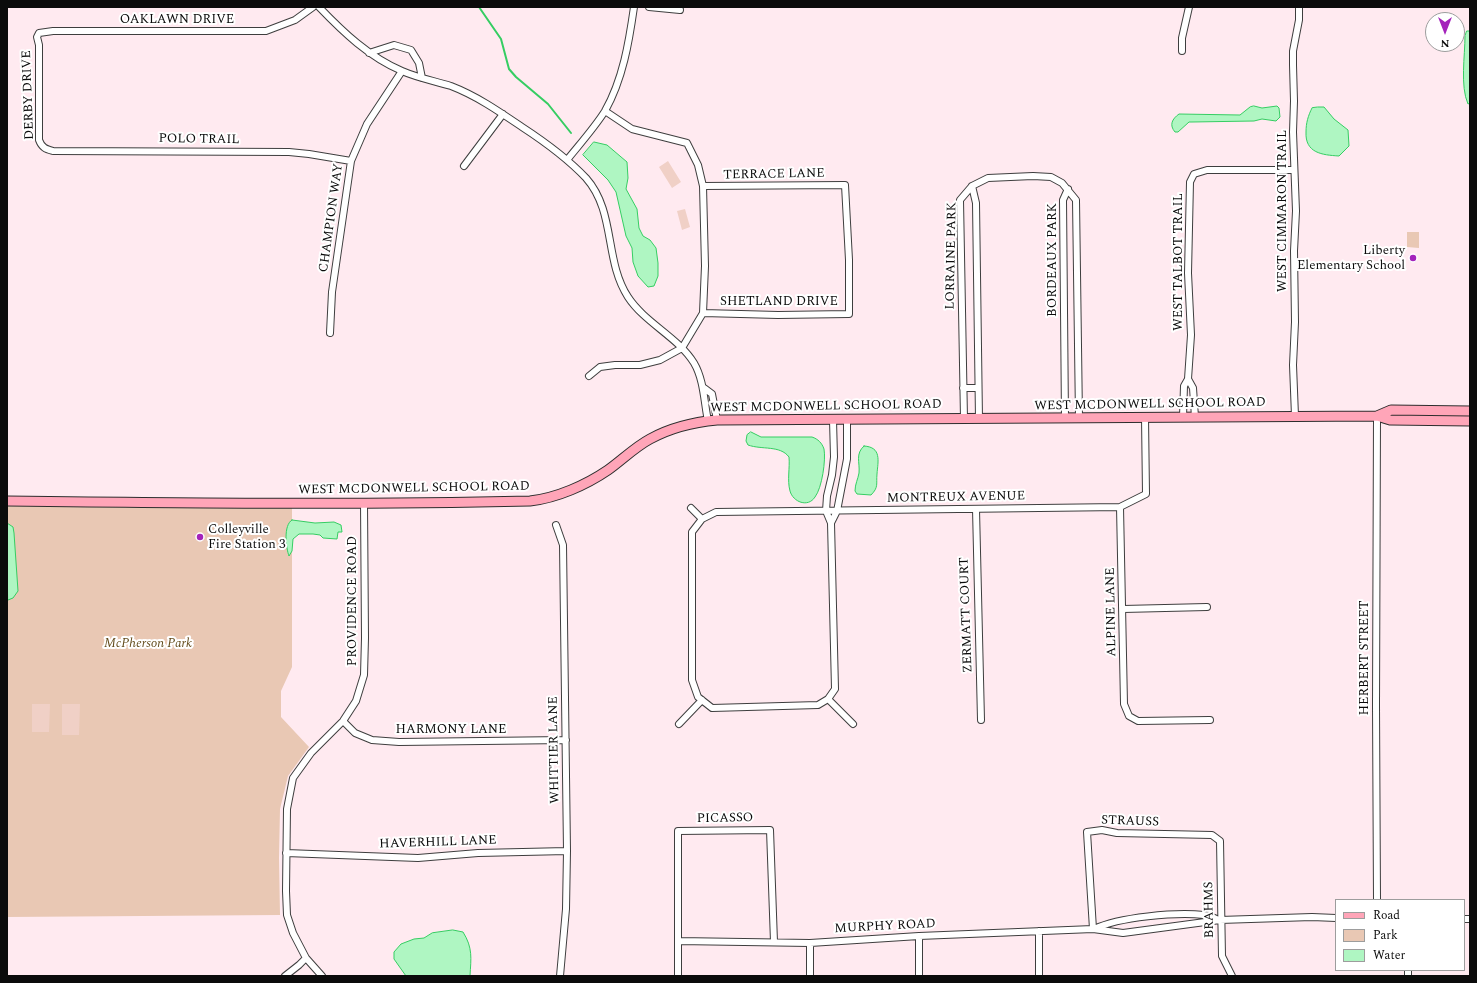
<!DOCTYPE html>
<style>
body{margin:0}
#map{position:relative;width:1477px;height:983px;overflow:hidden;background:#ffeaf0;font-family:Spectral,serif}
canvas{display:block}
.frame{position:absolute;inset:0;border:8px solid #0b0b0b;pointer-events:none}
.legend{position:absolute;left:1335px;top:899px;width:130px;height:72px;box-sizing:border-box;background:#fff;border:1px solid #9d9d9d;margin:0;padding:5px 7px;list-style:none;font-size:12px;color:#0b0b0b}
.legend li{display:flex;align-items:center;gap:8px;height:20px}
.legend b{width:20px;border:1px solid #9d9d9d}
.north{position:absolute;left:1425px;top:12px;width:40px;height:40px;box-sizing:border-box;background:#fff;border:1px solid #9d9d9d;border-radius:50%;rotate:180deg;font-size:11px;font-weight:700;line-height:16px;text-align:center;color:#0b0b0b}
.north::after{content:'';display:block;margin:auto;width:14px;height:18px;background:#a423bb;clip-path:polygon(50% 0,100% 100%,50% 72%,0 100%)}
</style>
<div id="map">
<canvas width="1477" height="983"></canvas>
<div class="frame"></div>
<ul class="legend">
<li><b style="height:5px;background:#ffa5b8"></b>Road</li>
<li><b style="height:11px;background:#e9c8b4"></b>Park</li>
<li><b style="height:11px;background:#aff6c2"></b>Water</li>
</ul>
<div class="north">N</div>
</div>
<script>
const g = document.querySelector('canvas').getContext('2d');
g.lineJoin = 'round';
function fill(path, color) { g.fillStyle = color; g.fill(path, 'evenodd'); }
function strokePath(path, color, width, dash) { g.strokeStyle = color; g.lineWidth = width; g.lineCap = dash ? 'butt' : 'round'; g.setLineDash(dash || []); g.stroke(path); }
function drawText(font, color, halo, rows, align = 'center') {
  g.font = font + ' Spectral,serif'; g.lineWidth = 4; g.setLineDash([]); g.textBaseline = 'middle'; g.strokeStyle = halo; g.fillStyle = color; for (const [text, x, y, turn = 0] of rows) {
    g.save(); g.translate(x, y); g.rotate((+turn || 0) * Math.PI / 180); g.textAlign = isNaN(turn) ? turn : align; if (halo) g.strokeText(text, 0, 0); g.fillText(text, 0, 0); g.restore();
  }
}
const green = new Path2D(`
 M1407,232h12v16l-12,-1z
 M7,501l285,3v163l-11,24v26l28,30 -21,29 -8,33 -1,49 1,57 -273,2z`);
const pitch = new Path2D(`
 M668,161l13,21 -9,6 -13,-21z
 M685,209l5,18 -8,3 -5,-19z
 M32,704h18l-1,28h-17z
 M62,704h18l-1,31h-17z`);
const water = new Path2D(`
 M1467,31h3v72l-2,1c-8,-18 -3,-48 -3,-68z
 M1254,106l8,2 15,-2 2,2 1,9 -4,4 -14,-2 -8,2 -62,1h-3l-11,10h-3c-6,-7 -3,-13 4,-18l61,1 10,-8z
 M1318,107h6l10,12 14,11 1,16 -10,10c-17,-1 -34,-3 -33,-24 0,-9 2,-16 6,-24z
 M594,142l13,3 20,17 1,16 -2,11 11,20 2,19 4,8 7,4 6,8 2,15v13l-4,10 -6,1 -10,-11 -5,-14 -1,-14 -6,-12 -10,-44 -8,-12 -25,-25z
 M751,432l10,5h51c6,2 10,6 12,12 2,11 -2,39 -9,48 -7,11 -22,5 -25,-6 -3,-11 0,-23 -1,-34 -9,-12 -27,-7 -41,-12l-2,-4 1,-6z
 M864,446c18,1 14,15 13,28 -1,10 2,13 -6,21l-14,-1 -2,-3c0,-7 3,-12 4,-18 1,-11 -4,-19 5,-27z
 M292,520l23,3 19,-1 7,3 1,7h-4l-1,7 -14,-1 -3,-3 -7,-1h-14l-6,5 -1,12 -3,5c-3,-8 -6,-31 3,-36z
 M7,523l6,4 1,6 4,58 -5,7 -5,2z
 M453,930l10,2c10,16 8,26 7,44h-64l-12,-17v-7l7,-8 13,-5 10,-1 8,-5z`);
const stream = new Path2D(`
 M479,7l22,32 8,30 7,8 32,27 23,29`);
const street = new Path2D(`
 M313,7l-18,13 -29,11h-213l-14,2 -2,4 2,8v95c3,8 7,9 14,11l236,1 20,2 42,7
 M319,7c24,25 50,50 83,64 16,7 33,10 49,15 26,10 49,26 71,41 23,15 45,31 64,51 30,34 18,82 42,119 17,26 50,40 66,66 10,17 10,39 14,58
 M649,7l31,3
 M1182,51v-13l7,-31
 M369,53l25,-8 17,5 8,13 3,15
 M567,160c12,-15 28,-33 38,-49 18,-32 24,-69 29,-104
 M464,166l39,-52
 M703,186l142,-1 4,75v54l-71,1 -75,-2
 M972,186l4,17 3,216
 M330,333l2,-41 19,-131 16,-37 35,-53
 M589,376l11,-9 15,-2h25l20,-5 22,-12 21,-35 2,-47 -2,-80 -5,-21 -11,-22 -55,-14 -27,-18
 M1188,379l5,9 2,29
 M704,388l8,6 5,26
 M963,388h15
 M1295,416l-2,-51 2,-43 -1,-71 2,-40 -3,-79 1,-31 -1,-36v-14l6,-31v-13
 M1377,416l-1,290 1,194
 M1183,417l1,-31 4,-7 3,-44 -3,-62 2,-91 4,-8 13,-4h87
 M964,419l-4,-219 12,-14 16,-8 45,-2 18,1 11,6 14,17 3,218
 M1065,419l-2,-219 5,-11
 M833,420l1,37 -2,18 -5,21 -1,15 5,12 6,-12 10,-52v-39
 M1120,507l4,197 5,12 9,5 72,-1
 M691,508l11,11
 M976,509l5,211
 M702,519l14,-7 404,-5 26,-13 -1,-77
 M702,519l-10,13v148l6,17 14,11 106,-3 10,-6 7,-10 -4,-166
 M556,525l7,20 4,306 -1,58 -6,67
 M1123,609l84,-2
 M828,699l25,25
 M343,721l12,12 17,7 27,2 167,-2
 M679,724l23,-24
 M286,853l132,5 60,-5 89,-2
 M1464,919h6
 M1093,929l-6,-97 15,-2 15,3 95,2 8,6 2,115 10,20
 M1094,929c25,-12 82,-17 110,-14 5,0 10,3 15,5
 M1039,931v45
 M919,936v40
 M678,941l132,2 109,-7 174,-7 30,4 97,-13 92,-3 24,1
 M810,943v33
 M285,976l14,-11 7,-7
 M322,976l-16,-18 -13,-25 -6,-18 -1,-24 1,-82 6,-31 18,-25 32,-32 13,-20 8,-26 1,-37 -1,-135
 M678,976v-145l92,-1 4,112
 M1408,976v-6`);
const secondary = new Path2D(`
 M1377,416l14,-6 79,1
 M7,501c174,2 348,4 523,0 27,-3 56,-16 78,-31 14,-10 27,-23 42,-31 20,-11 45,-17 67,-19l660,-4 13,4 80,1`);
const markers = [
 [1413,258,4,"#a423bb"],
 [200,537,4,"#a423bb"]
];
const streetNames = [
 ["OAKLAWN DRIVE",177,20],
 ["DERBY DRIVE",29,95,-92],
 ["POLO TRAIL",199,140,1],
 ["TERRACE LANE",774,175,-1],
 ["WEST CIMMARON TRAIL",1283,211,-90],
 ["CHAMPION WAY",332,218,-82],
 ["LORRAINE PARK",952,256,-89],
 ["BORDEAUX PARK",1053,260,-90],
 ["WEST TALBOT TRAIL",1179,262,-90],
 ["SHETLAND DRIVE",779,302],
 ["WEST MCDONWELL SCHOOL ROAD",1150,405,-1],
 ["WEST MCDONWELL SCHOOL ROAD",826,407,-1],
 ["WEST MCDONWELL SCHOOL ROAD",414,489,-1],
 ["MONTREUX AVENUE",956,498,-1],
 ["PROVIDENCE ROAD",353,601,-90],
 ["ALPINE LANE",1112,612,-91],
 ["ZERMATT COURT",967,615,-92],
 ["HERBERT STREET",1365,658,-90],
 ["HARMONY LANE",451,730],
 ["WHITTIER LANE",555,750,-91],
 ["PICASSO",725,819,-1],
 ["STRAUSS",1130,822,2],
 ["HAVERHILL LANE",438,843,-2],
 ["BRAHMS",1210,910,-91],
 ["MURPHY ROAD",885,927,-3]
];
const poiNames = [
 ["Liberty",1405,251],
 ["Elementary School",1405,266],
 ["Colleyville",208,530,"left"],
 ["Fire Station 3",208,545,"left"]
];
const parkNames = [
 ["McPherson Park",148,644]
];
fill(green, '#e9c8b4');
fill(pitch, '#f0d0c6');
fill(water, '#aff6c2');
strokePath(water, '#35cd62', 1);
strokePath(stream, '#35cd62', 2);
strokePath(street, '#3e3e3e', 8);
strokePath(secondary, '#2d2d2d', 11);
strokePath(street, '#fff', 6);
strokePath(secondary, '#ffa5b8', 9);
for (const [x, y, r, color] of markers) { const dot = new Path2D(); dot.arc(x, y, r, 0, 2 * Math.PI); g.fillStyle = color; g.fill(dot); strokePath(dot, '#fff', 1.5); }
drawText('13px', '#0b0b0b', '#fff', streetNames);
drawText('13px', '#0b0b0b', '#fff', poiNames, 'right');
drawText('italic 13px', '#634c1c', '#fff', parkNames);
</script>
